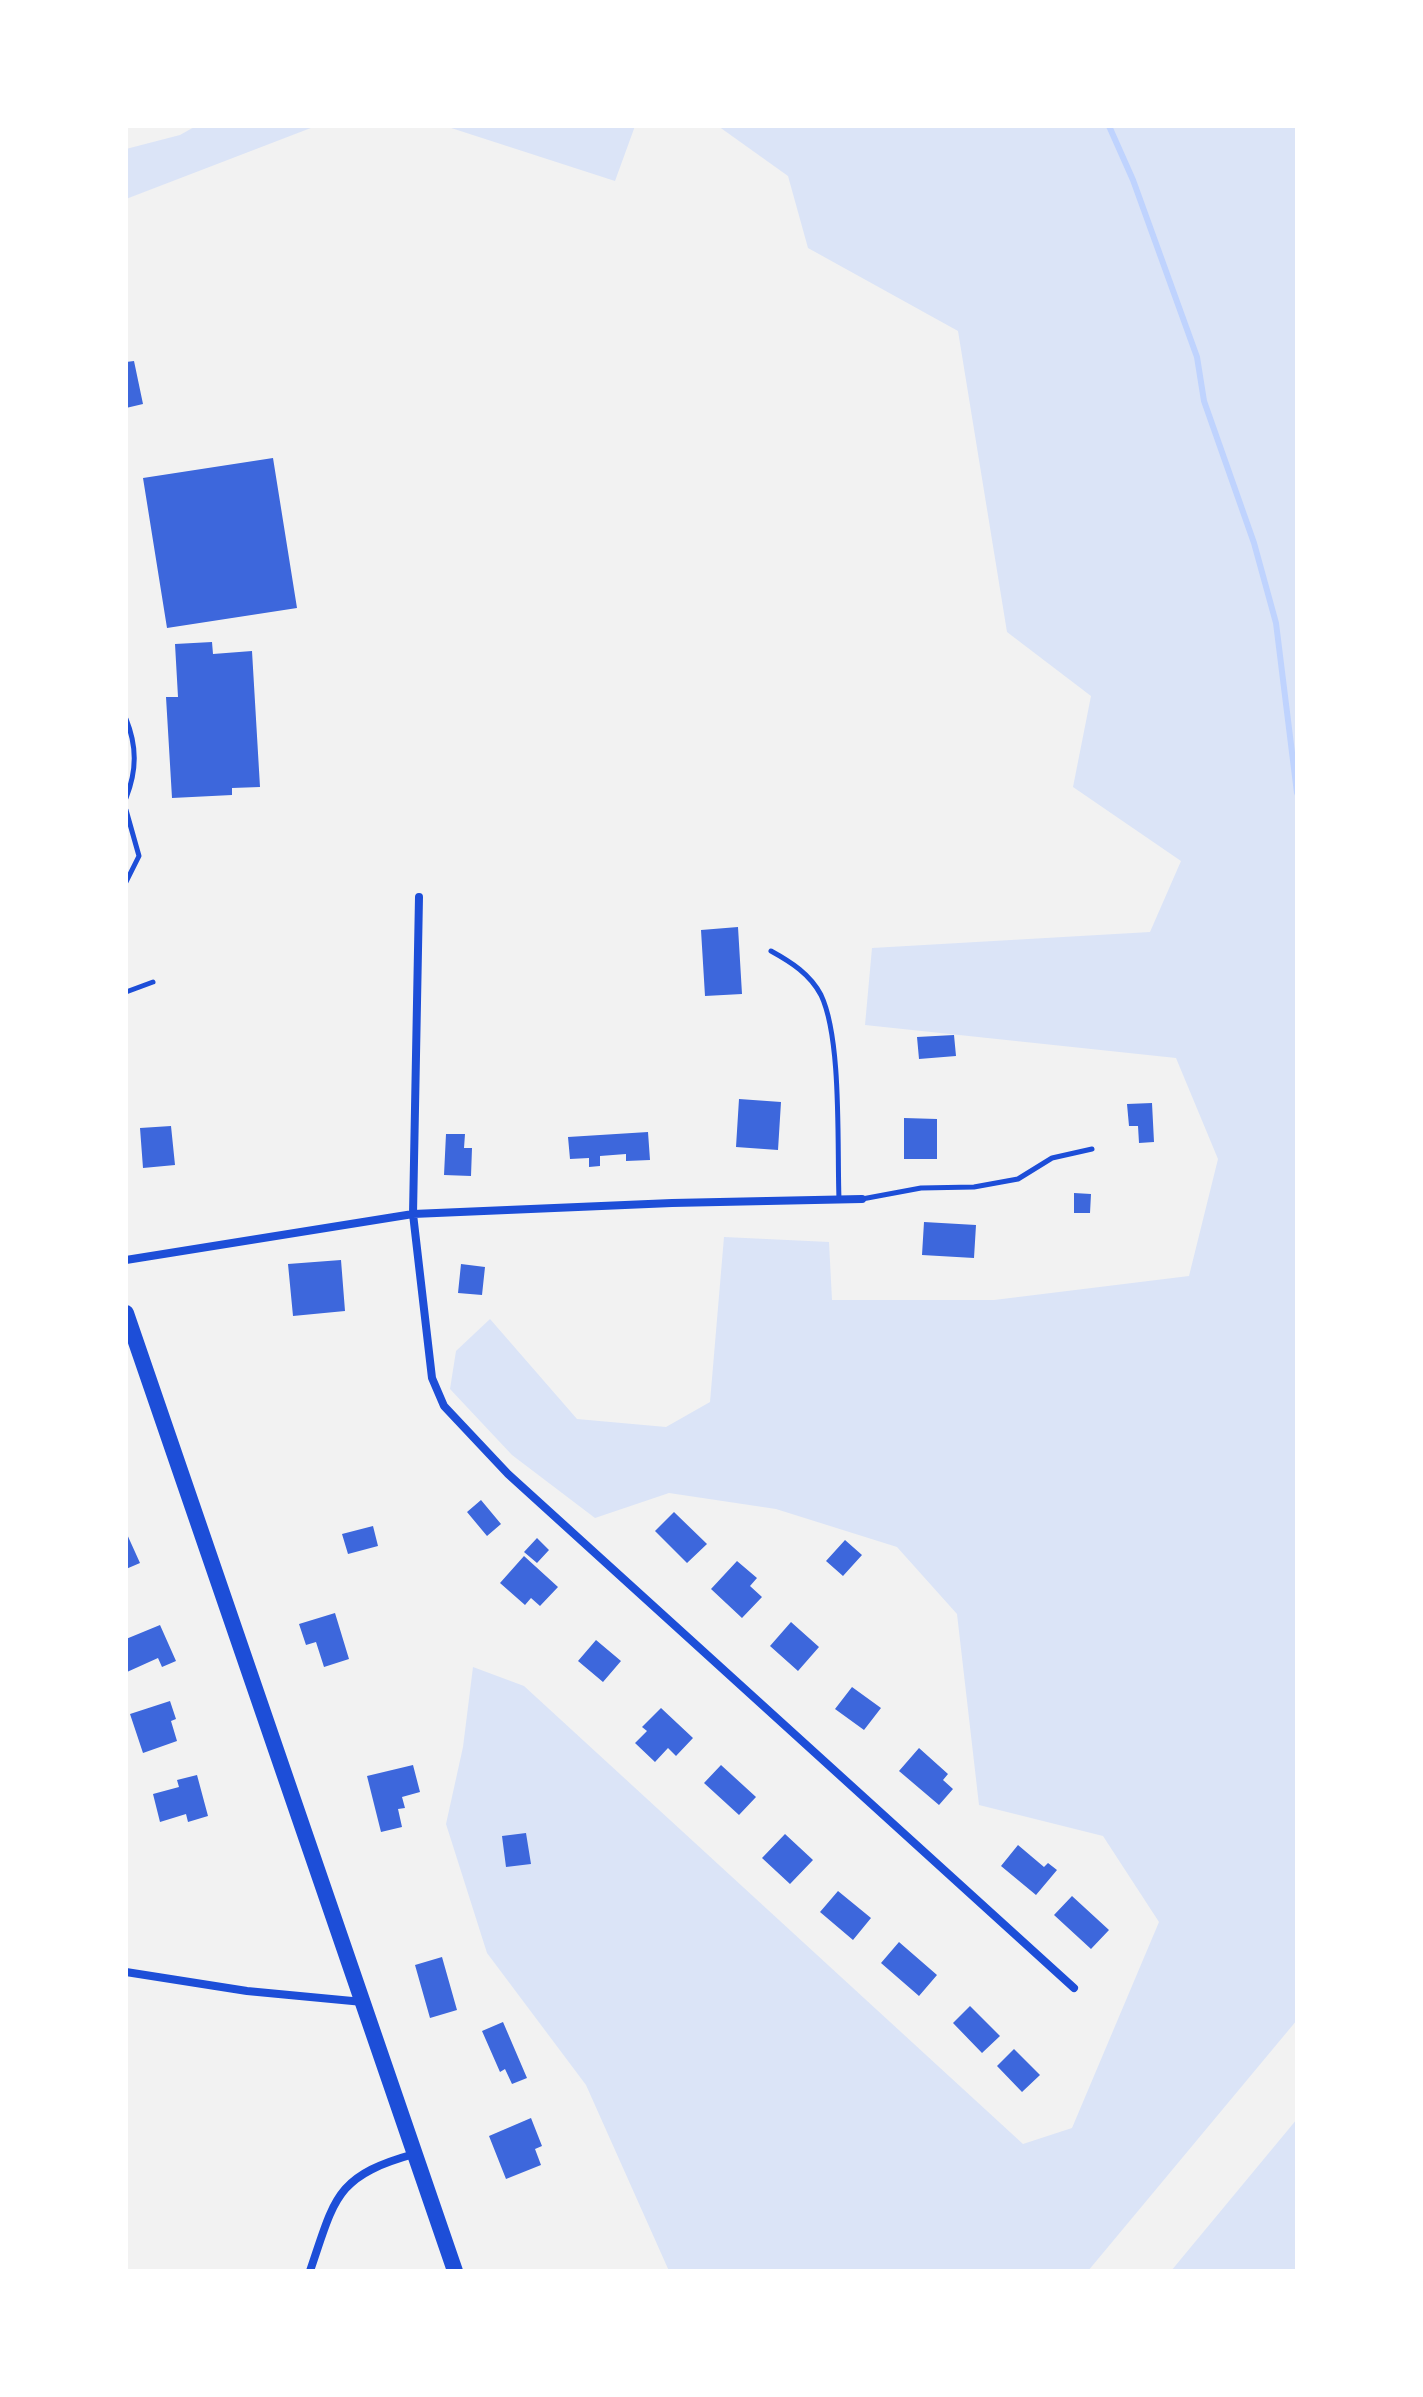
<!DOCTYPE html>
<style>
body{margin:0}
#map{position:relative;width:1423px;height:2397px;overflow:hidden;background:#f2f2f2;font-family:Merriweather,serif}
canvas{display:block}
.frame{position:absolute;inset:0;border:128px solid #fff;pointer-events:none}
</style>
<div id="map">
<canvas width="1423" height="2397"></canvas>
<div class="frame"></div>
</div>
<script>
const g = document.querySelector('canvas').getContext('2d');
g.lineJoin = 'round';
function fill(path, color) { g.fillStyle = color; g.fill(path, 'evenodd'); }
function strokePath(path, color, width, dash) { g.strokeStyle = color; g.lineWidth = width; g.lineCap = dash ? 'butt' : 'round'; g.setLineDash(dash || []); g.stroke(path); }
const green = new Path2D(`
 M196,126h120l-190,73v-50l54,-14z
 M445,126h190l-20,55z
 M718,126h579v1894l-209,251h-419l-83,-186 -99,-132 -41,-129 17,-77 10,-80 51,19 499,458 49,-16 87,-206 -56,-86 -124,-31 -22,-191 -60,-67 -121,-38 -107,-16 -74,25 -83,-63 -62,-66 6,-38 34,-32 87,100 89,8 44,-25 14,-165 105,5 3,58h162l195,-24 29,-117 -42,-101 -311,-33 7,-77 278,-16 31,-71 -108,-74 18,-91 -84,-64 -49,-301 -150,-83 -20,-72z
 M1297,2119v152h-126z`);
const stream = new Path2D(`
 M1109,126l24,54 64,177 7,44 50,142 22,80 21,170`);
const building = new Path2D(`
 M134,361l9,43 -17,4v-46z
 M273,458l24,150 -130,20 -24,-150z
 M212,642l1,12 39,-3 8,136 -28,1v7l-60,3 -6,-101h12l-3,-53z
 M738,927l4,67 -37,2 -4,-66z
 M954,1035l2,21 -37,3 -2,-22z
 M739,1099l42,3 -3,48 -42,-3z
 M1152,1103l2,39 -15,1 -1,-17h-9l-2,-22z
 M904,1118l33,1v40h-33z
 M171,1126l4,39 -32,3 -3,-40z
 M648,1132l2,28 -24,1v-7l-26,2v10l-11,1v-9l-19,1 -2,-22z
 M446,1134h19l-1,14h8l-1,28 -27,-1z
 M1074,1193l17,1 -1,19h-16z
 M924,1222l52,3 -2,33 -52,-3z
 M341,1260l4,51 -52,5 -5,-52z
 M461,1264l24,3 -3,28 -24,-2z
 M481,1500l20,24 -14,12 -20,-24z
 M674,1512l33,32 -20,19 -32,-32z
 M373,1526l5,20 -30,8 -6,-20z
 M126,1532l14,31 -14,6z
 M537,1538l12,12 -12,13 -13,-11z
 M845,1540l17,15 -19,21 -17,-15z
 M524,1556l34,31 -18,19 -9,-8 -6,7 -25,-22z
 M737,1561l20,17 -7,8 12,11 -20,21 -31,-29z
 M335,1613l14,46 -25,8 -8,-25 -10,3 -7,-21z
 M791,1622l28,25 -21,24 -28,-25z
 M160,1625l16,36 -14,6 -4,-9 -31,14 -1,-33z
 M596,1640l25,21 -18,21 -25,-21z
 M852,1687l29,21 -17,22 -29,-21z
 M170,1701l6,18 -5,2 6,20 -34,12 -13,-39z
 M661,1708l32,30 -17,18 -8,-8 -13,14 -20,-19 12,-12 -5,-4z
 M919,1748l29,26 -5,6 10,9 -14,16 -40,-34z
 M413,1765l7,27 -18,5 3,11 -7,1 4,18 -21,5 -14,-56z
 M721,1765l35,32 -17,18 -35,-32z
 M197,1775l11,41 -20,6 -2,-8 -26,8 -7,-28 26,-7 -2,-7z
 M526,1833l5,31 -25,3 -4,-31z
 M785,1834l28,26 -23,24 -28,-26z
 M1018,1845l26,22 4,-4 9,7 -21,25 -35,-29z
 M838,1891l33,27 -18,22 -33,-28z
 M1072,1896l37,34 -18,19 -37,-34z
 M899,1942l38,33 -18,21 -38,-33z
 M442,1957l15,53 -27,8 -15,-53z
 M970,2006l30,30 -18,17 -29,-30z
 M503,2022l24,56 -15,6 -7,-15 -5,3 -18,-41z
 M1014,2049l26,26 -18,17 -25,-26z
 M531,2118l11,28 -7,3 6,16 -35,14 -17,-43z`);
const service = new Path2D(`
 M126,719c11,27 11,51 0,79
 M126,810l13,46 -13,26
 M771,951c20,11 39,23 50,44 21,44 16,152 18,204
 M126,992l27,-10
 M862,1199l59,-11 53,-1 44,-8 34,-21 40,-9`);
const minor = new Path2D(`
 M419,897l-6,317 19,164 12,28 64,68 566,514
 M126,1260l287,-46 259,-11 190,-4
 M126,1972l121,19 116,11
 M310,2271c25,-73 25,-95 104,-117`);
const primary = new Path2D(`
 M126,1313l329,958`);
fill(green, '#dbe4f7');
strokePath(stream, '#bfd3fe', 6);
fill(building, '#3d67dc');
strokePath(service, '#1d4ed8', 5);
strokePath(minor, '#1d4ed8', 8);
strokePath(primary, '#1d4ed8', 16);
</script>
